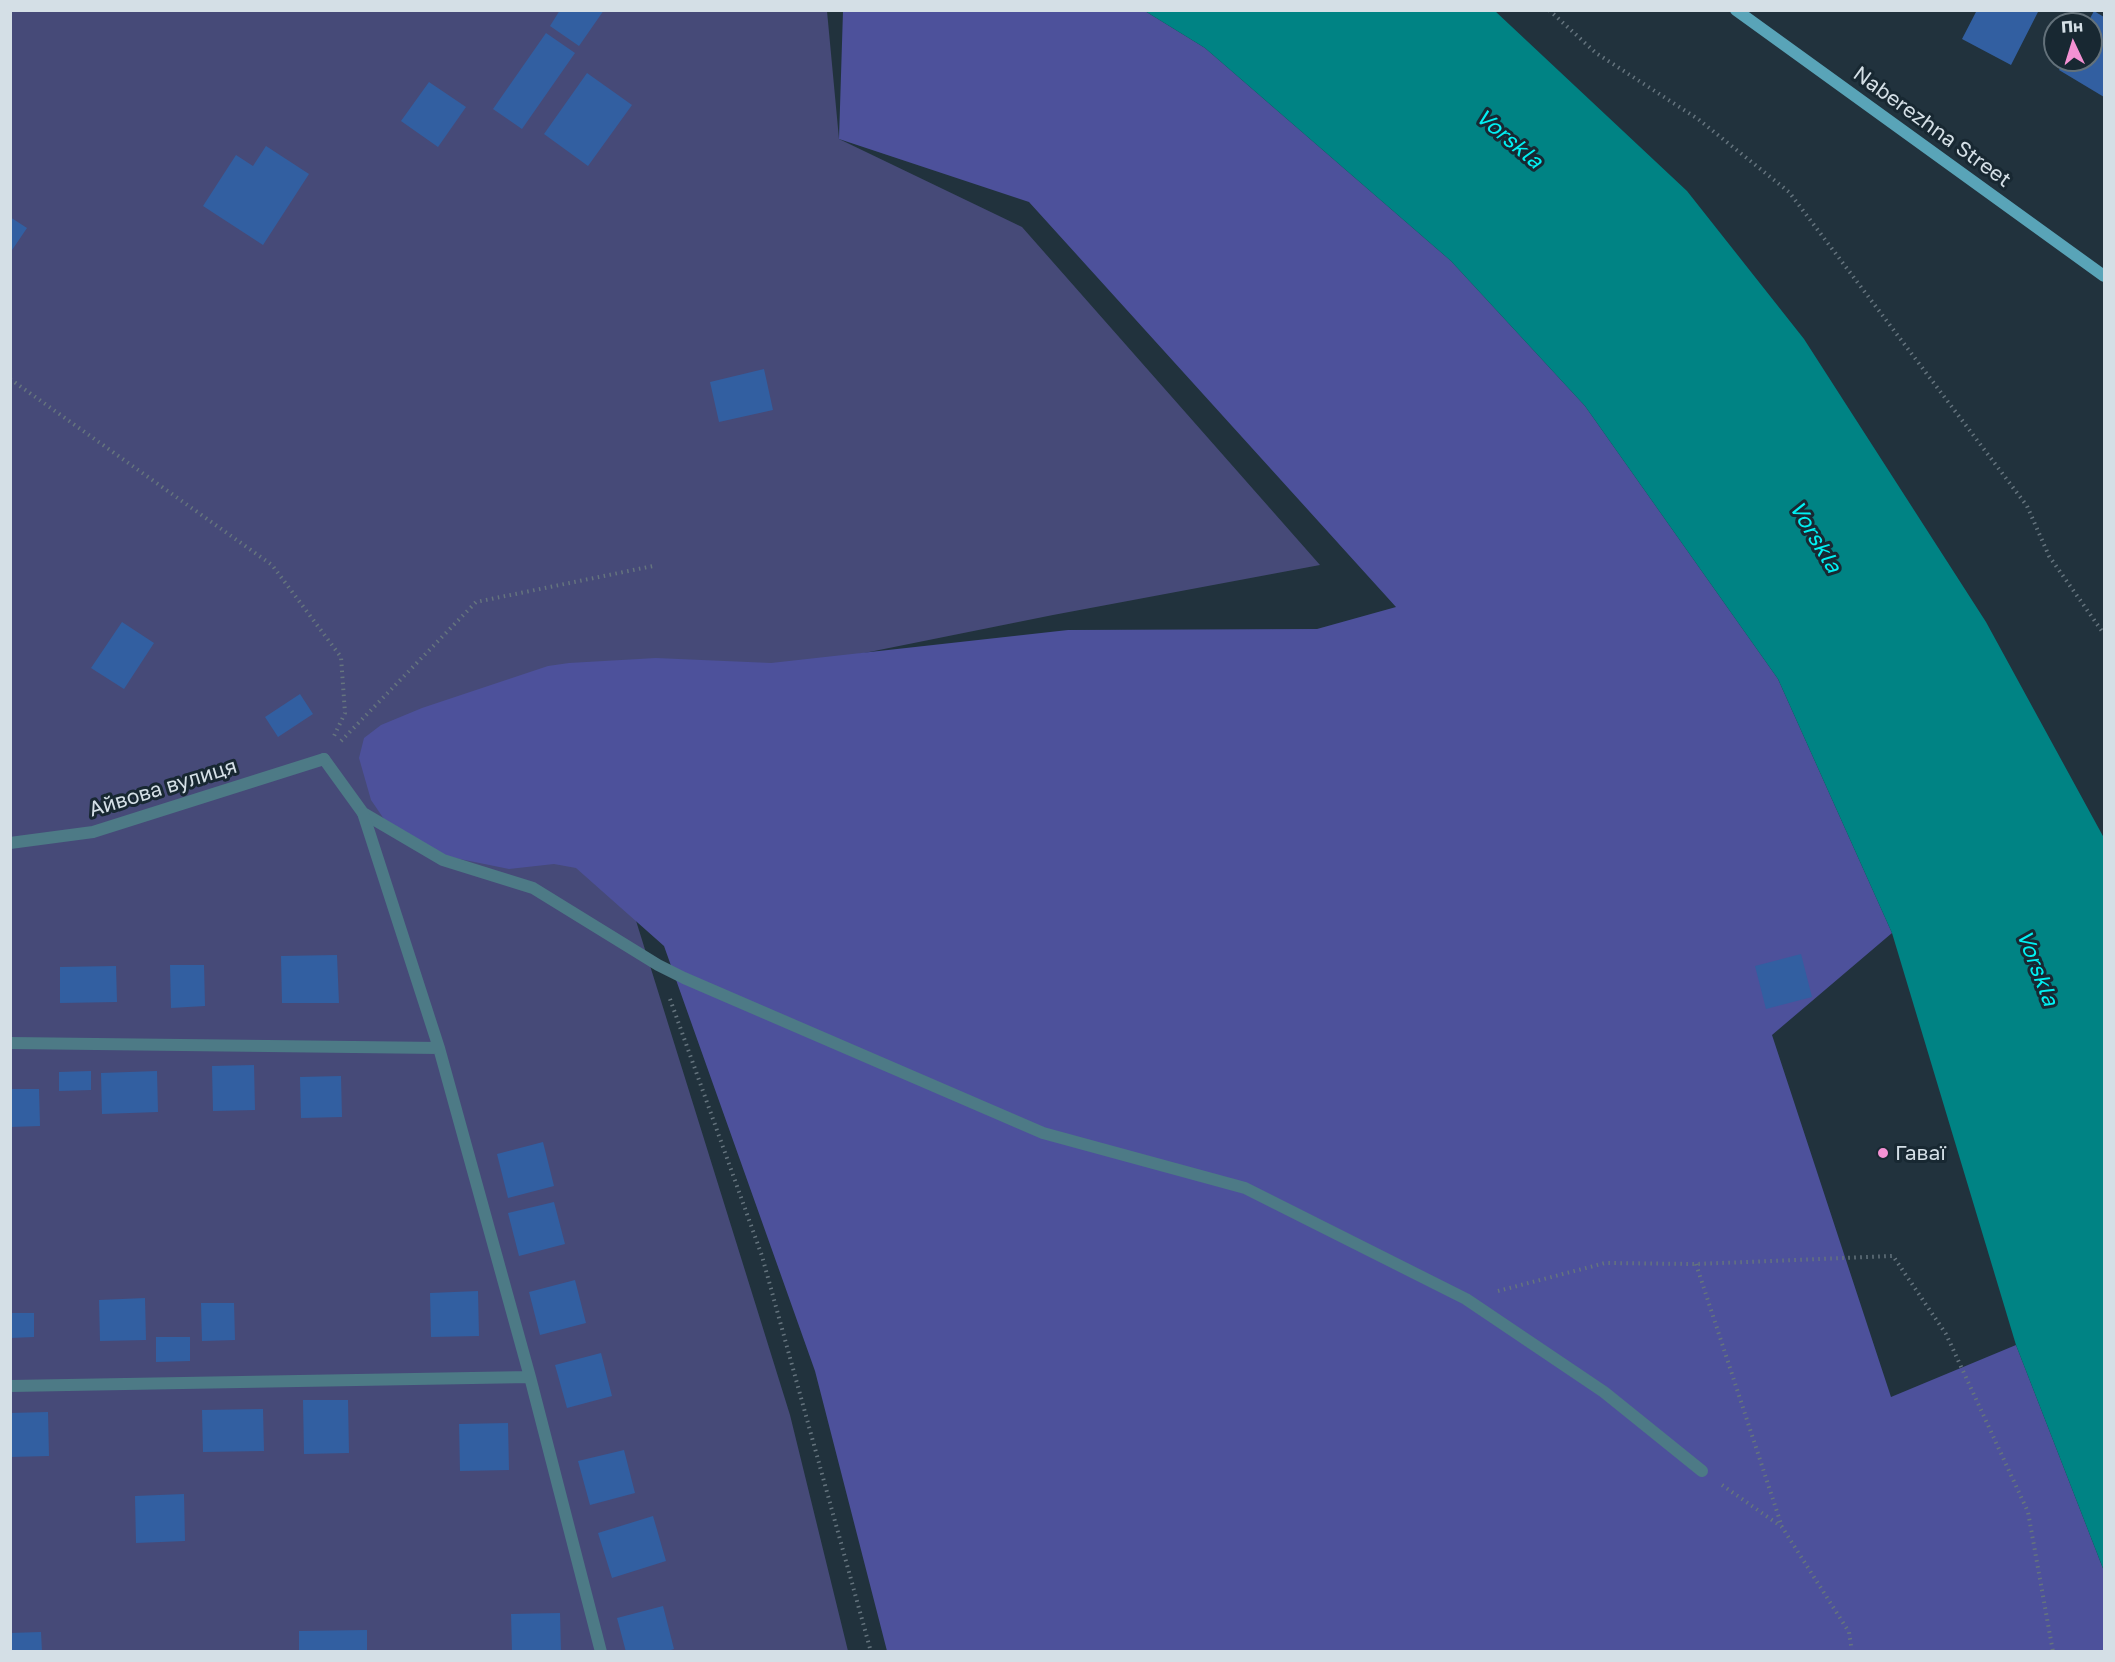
<!DOCTYPE html>
<meta charset="utf-8">
<style>
body{margin:0}
#map{position:relative;width:2115px;height:1662px;overflow:hidden;background:#21323d;font-family:"Golos Text",sans-serif}
canvas{display:block}
.frame{position:absolute;inset:0;border:12px solid #d4dfe6;pointer-events:none}
.north{position:absolute;left:2043px;top:12px;width:60px;height:60px;box-sizing:border-box;background:#182832;border:2px solid #63717a;border-radius:50%;rotate:356deg;font-size:16px;font-weight:700;line-height:24px;text-align:center;color:#d4dfe6}
.north::after{content:'';display:block;margin:auto;width:21px;height:27px;background:#f491d3;clip-path:polygon(50% 0,100% 100%,50% 72%,0 100%)}
</style>
<div id="map">
<canvas width="2115" height="1662"></canvas>
<div class="frame"></div>
<div class="north">Пн</div>
</div>
<script>
const g = document.querySelector('canvas').getContext('2d');
g.lineJoin = 'round';
function fill(path, color) { g.fillStyle = color; g.fill(path, 'evenodd'); }
function strokePath(path, color, width, dash) { g.strokeStyle = color; g.lineWidth = width; g.lineCap = dash ? 'butt' : 'round'; g.setLineDash(dash || []); g.stroke(path); }
function drawText(font, color, halo, rows, align = 'center') {
  g.font = font + ' "Golos Text",sans-serif'; g.lineWidth = 6; g.setLineDash([]); g.textBaseline = 'middle'; g.strokeStyle = halo; g.fillStyle = color; for (const [text, x, y, turn = 0] of rows) {
    g.save(); g.translate(x, y); g.rotate((+turn || 0) * Math.PI / 180); g.textAlign = isNaN(turn) ? turn : align; if (halo) g.strokeText(text, 0, 0); g.fillText(text, 0, 0); g.restore();
  }
}
const green = new Path2D(`
 M11,11h816l12,128 183,88 298,338 -267,50 -482,97 219,703 58,236 -837,1z`);
const forest = new Path2D(`
 M843,11h302l60,37 246,213 134,145 193,273 114,254 -120,102 119,362 125,-52 88,226v80h-1217l-72,-280 -151,-425 -88,-78 -22,-4 -45,5 -69,-14 -56,-36 -13,-19 -12,-42 5,-20 17,-13 41,-17 126,-42 21,-3 87,-5 115,5 297,-33 249,-1 79,-22 -367,-405 -190,-63z`);
const water = new Path2D(`
 M1145,11h350l192,180 117,148 182,283 118,216v733l-88,-226 -124,-412 -114,-254 -193,-273 -134,-145 -246,-213z`);
const building = new Path2D(`
 M560,10h44l-25,36 -29,-20z
 M1977,10h62l-28,55 -49,-26z
 M2094,11l10,6v80l-45,-27 6,-10h26v-36h-4z
 M546,33l29,20 -53,76 -29,-20z
 M587,73l45,32 -44,61 -44,-32z
 M429,82l37,25 -28,40 -37,-26z
 M266,146l43,28 -46,71 -60,-39 33,-51 17,11z
 M10,217l17,11 -17,25z
 M764,369l9,41 -54,12 -9,-40z
 M122,622l32,21 -30,46 -33,-21z
 M300,694l13,20 -35,23 -13,-20z
 M1801,954l11,43 -46,12 -11,-43z
 M337,955l2,48h-57l-1,-47z
 M170,965h34l1,41 -34,2z
 M116,966l1,36 -57,1v-36z
 M254,1065l1,45 -42,1 -1,-45z
 M91,1071v19l-32,1v-19z
 M157,1071l1,41 -56,2 -1,-41z
 M341,1076l1,41 -41,1 -1,-41z
 M10,1089h29l1,37 -30,1z
 M543,1142l11,44 -46,12 -11,-44z
 M554,1202l11,42 -46,12 -11,-43z
 M575,1280l11,43 -46,12 -11,-43z
 M478,1291l1,45 -48,1 -1,-44z
 M145,1298l1,42 -46,1 -1,-41z
 M201,1303h33l1,37 -33,1z
 M10,1313h24v24l-24,1z
 M156,1337h34v24l-34,1z
 M601,1353l11,43 -45,12 -12,-43z
 M303,1400h45l1,53 -45,1z
 M263,1409l1,42 -61,1 -1,-42z
 M48,1412l1,44 -39,1v-44z
 M508,1423l1,47 -49,1 -1,-47z
 M624,1450l11,43 -45,12 -12,-44z
 M184,1494l1,47 -49,2 -1,-47z
 M653,1516l13,45 -54,17 -14,-45z
 M663,1606l11,43 -9,3h-39l-9,-34z
 M560,1613l1,39h-49l-1,-38z
 M367,1630v22h-68v-21z
 M41,1632l1,20h-32v-19z`);
const path = new Path2D(`
 M1549,10l47,43 102,66 91,73 238,314 22,50 55,78
 M10,379l262,186 69,92 4,56 -11,23
 M341,741l135,-139 177,-36
 M670,999l92,257 109,396
 M1696,1264l86,263
 M1498,1291l107,-28 91,1 197,-8 53,78 82,178 25,140
 M1722,1485l60,42 67,105 3,20`);
const lane = new Path2D(`
 M324,759l39,54 80,47 90,28 125,77 26,13 359,155 202,55 221,111 138,93 98,79`);
const street = new Path2D(`
 M363,813l76,235 91,329 71,275
 M10,843l83,-11 231,-73
 M10,1043l429,5
 M10,1386l520,-9`);
const secondary = new Path2D(`
 M1736,10l368,266`);
const markers = [
 [1883,1153,6,"#f491d3"]
];
const streetNames = [
 ["Naberezhna Street",1932,127,36],
 ["Айвова вулиця",163,788,-17]
];
const poiNames = [
 ["Гаваї",1895,1153]
];
const waterNames = [
 ["Vorskla",1509,139,40],
 ["Vorskla",1815,537,59],
 ["Vorskla",2037,968,69]
];
fill(green, '#464a78');
fill(forest, '#4d519b');
fill(water, '#008384');
fill(building, '#325fa1');
strokePath(path, '#65747e', 4, [1.5, 4.5]);
strokePath(lane, '#4d7a86', 12);
strokePath(street, '#4d7a86', 12);
strokePath(secondary, '#59a4b8', 12);
for (const [x, y, r, color] of markers) { const dot = new Path2D(); dot.arc(x, y, r, 0, 2 * Math.PI); g.fillStyle = color; g.fill(dot); strokePath(dot, '#182832', 2); }
drawText('21px', '#d4dfe6', '#182832', streetNames);
drawText('21px', '#d4dfe6', '#182832', poiNames, 'left');
drawText('italic 22px', '#00f1f3', '#182832', waterNames);
</script>
